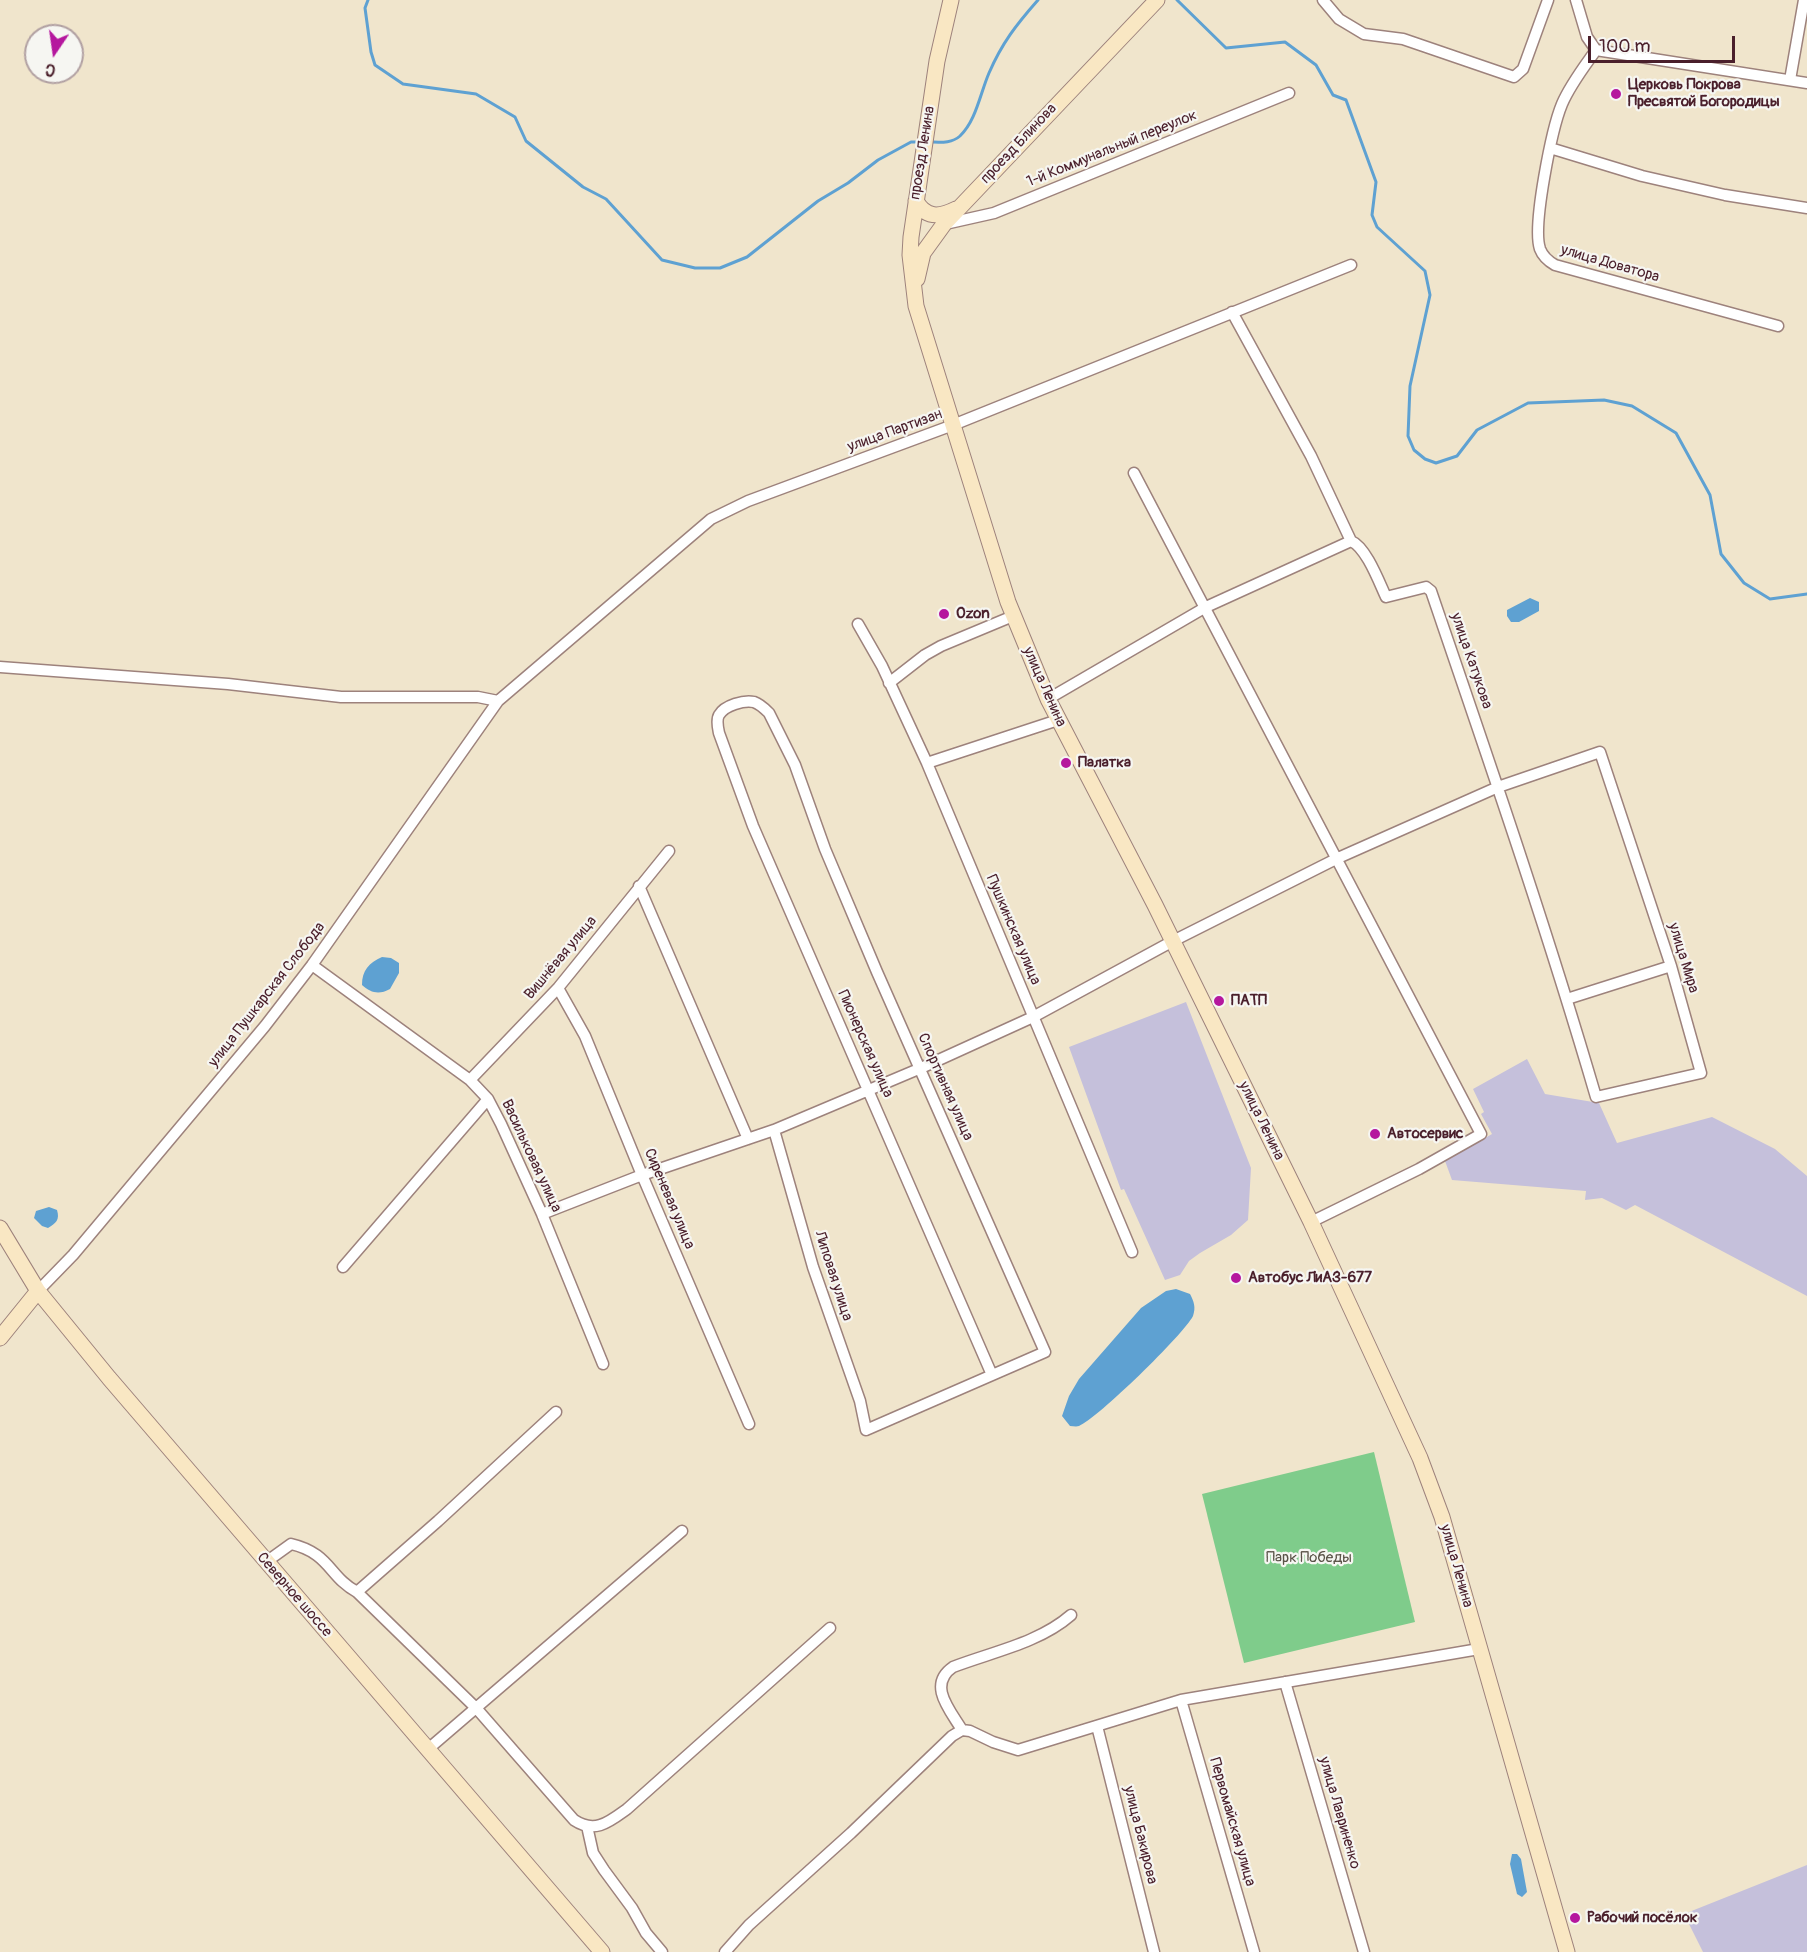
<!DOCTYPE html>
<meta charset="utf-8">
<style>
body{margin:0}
#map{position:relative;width:1807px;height:1952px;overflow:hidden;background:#f0e5cc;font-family:Pangolin,sans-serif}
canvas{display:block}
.north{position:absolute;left:24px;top:24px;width:60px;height:60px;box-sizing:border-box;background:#f6f6f2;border:2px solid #b1a0a2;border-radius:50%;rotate:193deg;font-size:16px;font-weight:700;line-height:24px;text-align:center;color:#4a1f2b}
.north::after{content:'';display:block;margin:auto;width:21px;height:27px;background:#b5179e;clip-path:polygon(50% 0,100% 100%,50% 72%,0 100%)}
.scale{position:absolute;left:1588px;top:36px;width:147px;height:27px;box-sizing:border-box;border:3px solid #4a1f2b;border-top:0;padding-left:8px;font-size:18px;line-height:21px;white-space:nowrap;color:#4a1f2b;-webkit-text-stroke:4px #f6f6f2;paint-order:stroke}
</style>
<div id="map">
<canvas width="1807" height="1952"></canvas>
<div class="north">С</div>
<div class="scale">100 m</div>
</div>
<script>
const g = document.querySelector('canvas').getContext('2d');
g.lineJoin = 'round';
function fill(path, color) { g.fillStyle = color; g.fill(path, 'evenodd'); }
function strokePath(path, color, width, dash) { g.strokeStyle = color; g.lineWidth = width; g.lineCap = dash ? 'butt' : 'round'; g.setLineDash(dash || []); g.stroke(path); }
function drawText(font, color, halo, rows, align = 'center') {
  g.font = font + ' Pangolin,sans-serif'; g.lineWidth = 4.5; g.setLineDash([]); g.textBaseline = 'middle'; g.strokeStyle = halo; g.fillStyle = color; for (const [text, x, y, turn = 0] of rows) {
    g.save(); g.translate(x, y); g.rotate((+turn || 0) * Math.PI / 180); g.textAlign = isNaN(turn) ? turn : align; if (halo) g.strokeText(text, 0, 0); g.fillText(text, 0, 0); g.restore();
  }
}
const industrial = new Path2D(`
 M1186,1002l65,166 -3,52 -17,15 -31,18 -11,8 -9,14 -15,5 -41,-91 -3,1 -52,-143z
 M1527,1059l18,35 54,9 18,40 95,-26 63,32 32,27v120l-172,-91 -9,5 -24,-12 -17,2 1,-9 -134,-11 -7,-19 47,-27 -11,-20 3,-2 -11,-23z
 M1807,1865v87h-104l-19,-38z`);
const green = new Path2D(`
 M1374,1452l41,170 -171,41 -42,-169z`);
const water = new Path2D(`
 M1530,598l9,4v9l-20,11h-8l-4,-6v-6z
 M382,957l9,1 8,5v10l-9,16c-11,6 -19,4 -28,-4 0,-15 7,-22 20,-28z
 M49,1207l8,3c3,10 -1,13 -9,18l-6,-2 -8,-8 2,-7z
 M1176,1289l14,5c4,8 6,13 3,22 -9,18 -96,103 -114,110 -3,1 -6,0 -9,0l-8,-10 7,-20 10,-17 62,-71 25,-17z
 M1512,1854h5l4,5 6,33 -5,5 -5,-3 -7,-30z`);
const stream = new Path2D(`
 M368,0l-3,8 6,44 4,13 28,19 73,10 39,23 11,24 57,46 23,12 56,61 33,8h25l27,-11 71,-56 30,-18 30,-23 33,-18h8
 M1177,0l49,48 59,-6 31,23 17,30 13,5 30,82 -4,33 5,12 48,44 5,24 -20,91 -2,50 6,14 11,9 11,4 21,-7 20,-26 51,-27 76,-3 28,6 44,27 34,62 11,59 23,29 26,16 37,-5
 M928,142c11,0 23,2 32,-6 16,-15 20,-42 29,-63 13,-30 27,-48 49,-73`);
const street = new Path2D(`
 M1323,0l16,19 25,15 39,5 111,38 9,-8 25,-69
 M1576,0l11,37 9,13
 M1596,50c-12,17 -26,35 -34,54 -10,24 -30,122 -22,145 3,8 8,12 15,16l223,61
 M1596,50l211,33
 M1790,80l14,-80
 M1550,148l92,28 83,19 82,13
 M945,224l49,-11 295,-120
 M1134,473l347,661 -62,35 -108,53
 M858,624l24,42 45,97 205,489
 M0,667l228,17 113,13h137l20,4
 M889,683l36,-28 16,-9 72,-30
 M1048,699l158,-92 145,-66
 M927,763l131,-43
 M639,886l109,253
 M312,965l158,115 18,19 13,25 41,90 61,150
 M558,988l27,48 57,139 107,249
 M1567,999l104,-33
 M470,1080l88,-92 111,-137
 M774,1130l39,137 47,134 6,29 179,-78 -168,-380 -52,-123 -30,-84 -26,-52c-4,-4 -9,-9 -15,-11 -10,-2 -29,3 -35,13 -3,5 -1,13 0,18l34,93 239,549
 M542,1214l100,-39 132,-45 147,-62 112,-51 140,-76 165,-83 160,-71 102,-35 71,214 30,107 -105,24c-50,-171 -108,-339 -165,-506l-5,-4 -40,10c-7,-15 -20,-50 -35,-56l-40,-85 -79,-144
 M343,1267l145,-168
 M38,1291l35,-36 192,-229 47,-61 186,-264 213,-182 37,-18 205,-76 398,-160
 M266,1562l25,-18c39,9 38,33 66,48l120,117 97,111c21,14 35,2 53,-11l203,-181
 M357,1592l81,-71 118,-109
 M1285,1682l79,270
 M1181,1700l73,252
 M1097,1726l57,226
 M962,1730c-12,-20 -35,-45 -9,-63 39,-15 86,-24 118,-52
 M427,1750l255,-219
 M587,1826l6,27 11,17 28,38 14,25 16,19
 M725,1952l24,-27 102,-92 101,-97 10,-6 8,1 23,11 25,8 163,-50 298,-51`);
const secondary = new Path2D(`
 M951,0l-14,61 -26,176 -1,18 6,51 92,296 40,97 107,206 156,317 109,236 22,59 125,435
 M916,201c10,18 24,16 40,8
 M917,279l6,-26 21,-29 213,-224
 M0,1228l38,63 71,87 493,574
 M0,1338l38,-47`);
const markers = [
 [1616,94,6,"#b5179e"],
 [944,614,6,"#b5179e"],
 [1066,763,6,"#b5179e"],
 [1219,1001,6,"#b5179e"],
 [1375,1134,6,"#b5179e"],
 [1236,1278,6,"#b5179e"],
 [1575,1918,6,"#b5179e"]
];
const poiNames = [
 ["Церковь Покрова",1628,85],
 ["Пресвятой Богородицы",1628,102],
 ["Ozon",956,614],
 ["Палатка",1078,763],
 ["ПАТП",1231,1001],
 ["Автосервис",1387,1134],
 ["Автобус ЛиАЗ-677",1248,1278],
 ["Рабочий посёлок",1587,1918]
];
const streetNames = [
 ["проезд Блинова",1019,144,-47],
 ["1-й Коммунальный переулок",1112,149,-22],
 ["проезд Ленина",923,153,-81],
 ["улица Доватора",1610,264,16],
 ["улица Партизан",895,431,-20],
 ["улица Катукова",1471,661,71],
 ["улица Ленина",1044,687,66],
 ["Пушкинская улица",1013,930,67],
 ["Вишнёвая улица",561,958,-50],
 ["улица Мира",1683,958,73],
 ["улица Пушкарская Слобода",267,995,-52],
 ["Пионерская улица",865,1044,66],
 ["Спортивная улица",945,1087,66],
 ["улица Ленина",1261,1121,64],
 ["Васильковая улица",531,1156,65],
 ["Сиреневая улица",669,1199,67],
 ["Липовая улица",833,1276,72],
 ["улица Ленина",1456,1566,74],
 ["Северное шоссе",294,1595,49],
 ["улица Лавриненко",1339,1813,74],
 ["Первомайская улица",1232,1822,74],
 ["улица Бакирова",1140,1835,76]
];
const parkNames = [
 ["Парк Победы",1309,1558]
];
fill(industrial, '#c5c0db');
fill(green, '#7fcc8b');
fill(water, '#5ea1d2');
strokePath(stream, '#5ea1d2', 3);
strokePath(street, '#9d827c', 13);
strokePath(secondary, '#9d827c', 17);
strokePath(street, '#fff', 10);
strokePath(secondary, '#f9e7c3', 15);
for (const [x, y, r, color] of markers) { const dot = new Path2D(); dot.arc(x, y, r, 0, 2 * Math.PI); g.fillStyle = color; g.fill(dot); strokePath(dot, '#f6f6f2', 2); }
drawText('bold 15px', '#4a1f2b', '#f6f6f2', poiNames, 'left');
drawText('15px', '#4a1f2b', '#f6f6f2', streetNames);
drawText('15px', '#5a5348', '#f6f6f2', parkNames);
</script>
